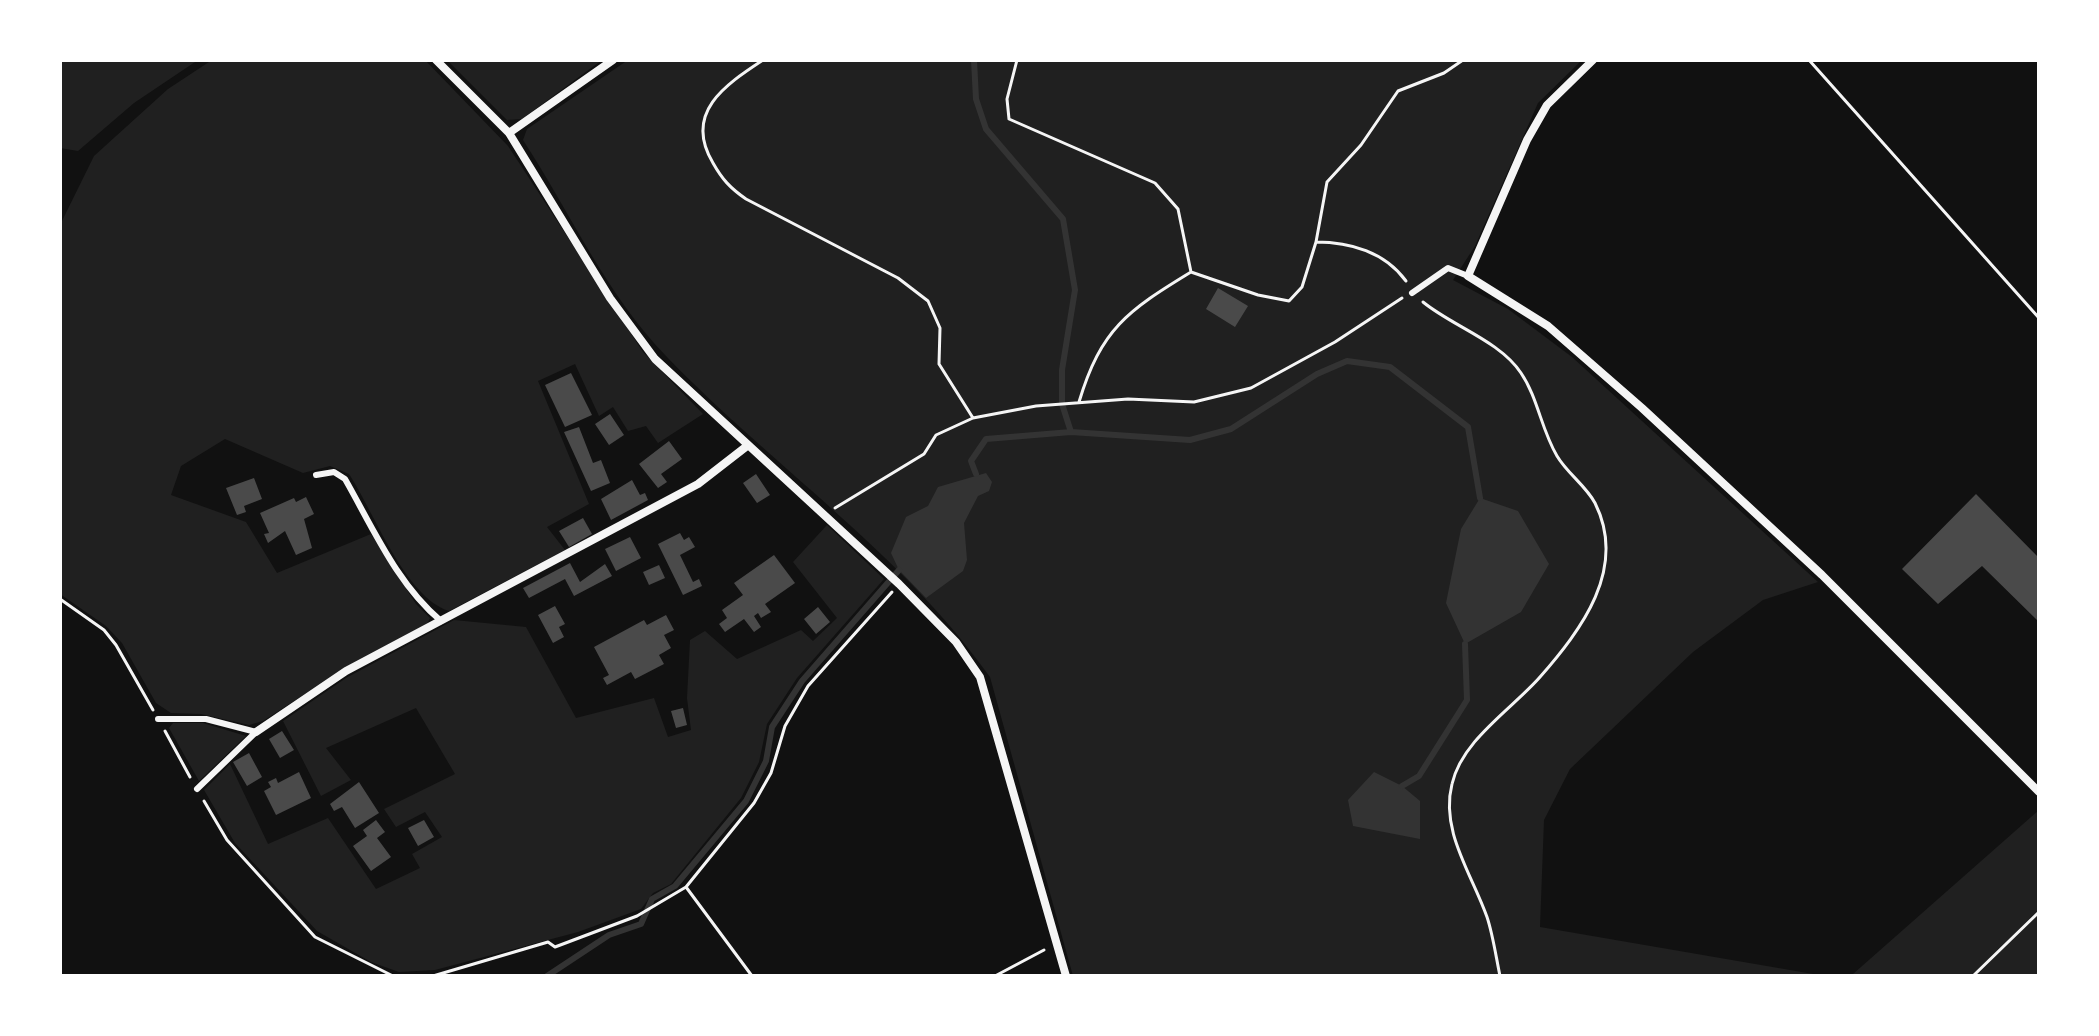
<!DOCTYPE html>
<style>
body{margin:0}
#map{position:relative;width:2099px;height:1036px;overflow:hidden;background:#111;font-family:"Sofia Sans Condensed",sans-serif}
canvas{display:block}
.frame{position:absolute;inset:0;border:62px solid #fff;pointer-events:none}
</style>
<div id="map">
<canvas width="2099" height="1036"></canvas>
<div class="frame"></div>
</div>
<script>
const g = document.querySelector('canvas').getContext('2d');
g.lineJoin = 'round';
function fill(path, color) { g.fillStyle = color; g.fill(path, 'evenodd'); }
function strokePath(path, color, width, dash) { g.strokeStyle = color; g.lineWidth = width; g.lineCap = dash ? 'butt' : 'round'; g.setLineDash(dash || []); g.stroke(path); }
const green = new Path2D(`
 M60,60h138l-64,43 -56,48 -18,-3z
 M212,60h213l83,86 135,206 60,62 -45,29 -12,-17 -18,5 -15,-24 -14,9 -24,-52 -37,17 51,123 -42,23 18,23 -116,61c-44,-14 -75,-99 -100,-137l-19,-8 -27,7 -78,-34 -44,27 -10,29 75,27 31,51 94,-39 45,70 14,14 -3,6 -71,37 -93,60 -14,4 -48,-11 -30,-1 -15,-10 -34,-60 -16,-17 -46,-32v-369l34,-69 74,-67z
 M447,60h155l-80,59 -15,1z
 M628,60h954l-44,43 -63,143 -22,34 55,29 64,48 246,225 -55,18 -70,52 -123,117 -26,51 -4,107 279,48 34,-1 186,-164v166h-966l-83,-299c-88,-124 -218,-211 -323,-320 -60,-61 -97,-145 -144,-217l4,-11z
 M827,525l57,54 -87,99 -30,46 -8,38 -18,36 -70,86 -18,9 -12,16 -63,23 -143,38 -36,2 -28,-10 -54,-31 -82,-88 -31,-53 26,-26 38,80 60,-26 48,71 44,-21 -8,-14 30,-17 -17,-25 -29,15 -12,-18 71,-35 -39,-66 -90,40 25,32 -30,16 -38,-75 63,-43 108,-58 72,7 50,91 78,-20 14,39 23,-7 -4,-32 3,-58 15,-9 32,28 64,-29 12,11 24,-23 -44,-56z
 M173,723h30l43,13 -47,45 -30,-53z`);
const water = new Path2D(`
 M986,473l6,9 -3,9 -11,5 -14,27 3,37 -4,11 -37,27 -27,-28 -8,-17 15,-36 22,-11 10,-19z
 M1480,498l38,13 31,53 -28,48 -56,32 -19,-41 15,-74z
 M1374,772l28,14 18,15v38l-67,-13 -5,-26z`);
const stream = new Path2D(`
 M974,60l2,39 10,30 77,90 12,71 -13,80v34l9,28
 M976,474l-5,-13 15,-22 85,-7 119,8 41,-11 86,-55 30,-13 43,6 78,60 12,71
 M1402,786l17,-10 48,-76 -2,-56
 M547,976l62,-41 32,-11 11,-25 23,-13 71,-85 20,-40 6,-34 30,-46 97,-111`);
const building = new Path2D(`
 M1218,288l30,18 -13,21 -29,-18z
 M571,373l21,42 -27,12 -20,-42z
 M610,414l14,21 -15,10 -14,-21z
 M579,427l14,36 8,-3 9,23 -19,8 -27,-59z
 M669,441l13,18 -21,15 6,8 -9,6 -19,-24z
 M756,474l14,21 -13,8 -14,-20z
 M254,478l8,21 -18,7 2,6 -9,3 -11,-27z
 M632,480l8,15 5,-2 3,7 -37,20 -10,-21z
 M1976,494l63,64v64l-57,-56 -44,38 -36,-35z
 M306,497l8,17 -10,5 8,29 -16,7 -11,-24 -17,12 -4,-9 5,-1 -9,-20 34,-15 2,4z
 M583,518l9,16 -23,13 -10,-16z
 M680,533l4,7 5,-3 6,10 -15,8 13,27 6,-3 3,7 -19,9 -25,-51z
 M630,537l11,21 -25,13 -11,-22z
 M774,555l21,28 -30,21 6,8 -10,6 -3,-5 -4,3 7,11 -7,5 -10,-13 -19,13 -6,-8 8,-6 -5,-8 21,-15 -9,-12z
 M570,563l10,19 25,-18 7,12 -38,20 -9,-17 -36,19 -6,-10z
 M659,565l6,13 -16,7 -6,-13z
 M555,606l10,18 -6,3 5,10 -11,6 -15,-28z
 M818,607l12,15 -14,12 -12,-15z
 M666,615l8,15 -10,5 7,13 -12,7 5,9 -29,15 -4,-7 -24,13 -4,-7 6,-3 -15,-28 50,-27 3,5z
 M683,708l4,17 -11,3 -5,-17z
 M282,731l12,19 -14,8 -11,-19z
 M249,753l13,24 -15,9 -14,-24z
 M299,772l12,26 -35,17 -12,-24 7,-4 -3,-5 8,-4 2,5z
 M359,782l20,31 -24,15 -13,-21 -8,4 -4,-7z
 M376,820l9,12 -8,6 14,19 -20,14 -18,-25 14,-10 -4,-6z
 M424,820l10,17 -16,9 -10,-18z`);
const path = new Path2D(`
 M763,60c-38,25 -80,53 -50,103 9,16 17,25 33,36l152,79 30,23 12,27 -1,36 34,54
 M1017,60l-10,39 2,20 146,64 23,26 13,63 67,23 31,6 13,-14 14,-45
 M1809,60l230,258
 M1406,281c-21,-29 -56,-39 -90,-39l11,-60 34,-37 37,-54 46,-18 19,-13
 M1423,302c29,24 77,39 98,71 17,25 20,56 36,83 10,17 29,30 38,47 33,66 -14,127 -55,174 -28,32 -78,63 -88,107 -12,47 20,90 35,133 6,18 9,40 13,59
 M1079,402c22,-73 48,-91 112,-130
 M835,508l89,-54 12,-19 37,-17 63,-12 92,-7 66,3 57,-14 84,-46 67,-44
 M60,599l44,31 12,15 37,65
 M165,731l25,46
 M204,801l23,39 88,97 78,39
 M686,887l66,89
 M433,976l115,-34 7,5 82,-31 49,-29 68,-84 17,-30 14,-47 23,-40 84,-94
 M995,976l49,-26
 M1973,976l66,-64`);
const service = new Path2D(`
 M1412,293l36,-25 20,8
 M316,475l18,-3 11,7c28,49 52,105 96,142
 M158,719h48l50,13
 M197,789l59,-57`);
const minor = new Path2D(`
 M436,60l73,73 101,165 45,61 244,225 57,58 24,35 86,299
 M1593,60l-46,45 -20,35 -59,136 80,50 94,82 180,167 217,217
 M509,133l104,-73
 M256,732l90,-61 352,-187 49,-38`);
fill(green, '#202020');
fill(water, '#333');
strokePath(stream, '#333', 6);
fill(building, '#4a4a4a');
strokePath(path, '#f5f5f5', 3);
strokePath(service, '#f5f5f5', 6);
strokePath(minor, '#f5f5f5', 8);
</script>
